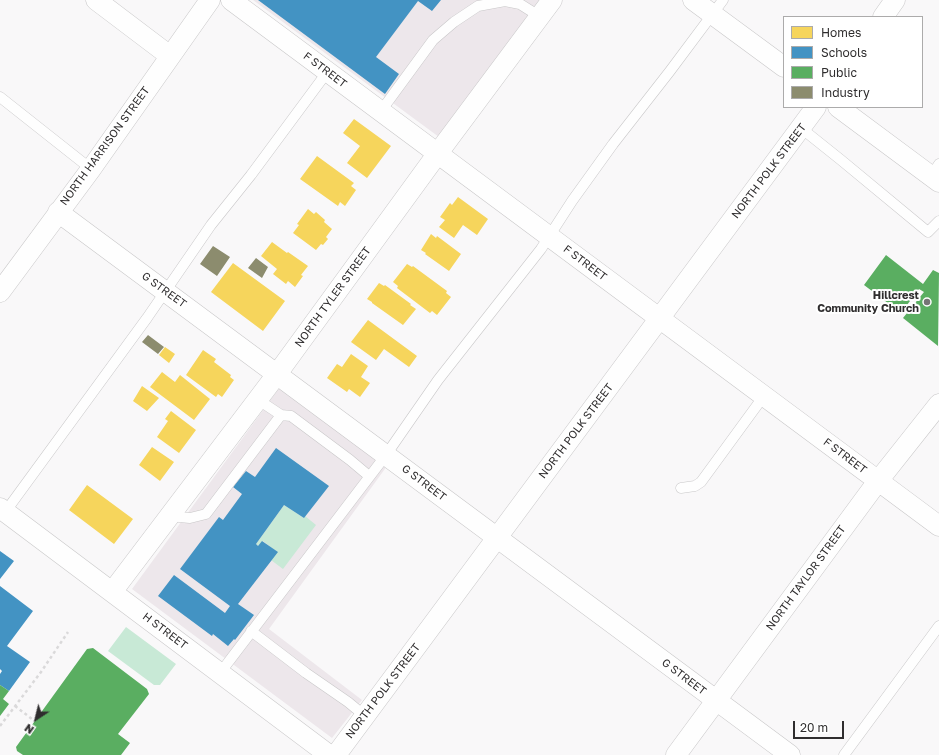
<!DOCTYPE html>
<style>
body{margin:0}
#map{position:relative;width:939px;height:755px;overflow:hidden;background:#f9f8f9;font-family:"Golos Text",sans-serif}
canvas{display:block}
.legend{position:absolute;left:783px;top:16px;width:140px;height:92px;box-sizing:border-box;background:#fff;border:1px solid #acabab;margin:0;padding:5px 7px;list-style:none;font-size:12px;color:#2f2d2e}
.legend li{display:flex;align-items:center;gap:8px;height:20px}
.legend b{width:20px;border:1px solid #acabab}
.north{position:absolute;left:16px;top:699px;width:40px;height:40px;-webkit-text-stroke:3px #fff;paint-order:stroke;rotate:215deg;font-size:11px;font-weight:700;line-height:16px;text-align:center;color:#2f2d2e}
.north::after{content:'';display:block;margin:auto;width:14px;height:18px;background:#2f2d2e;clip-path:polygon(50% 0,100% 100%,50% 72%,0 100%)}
.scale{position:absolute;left:793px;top:721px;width:51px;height:18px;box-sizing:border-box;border:2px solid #2f2d2e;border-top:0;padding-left:5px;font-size:12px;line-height:14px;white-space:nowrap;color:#2f2d2e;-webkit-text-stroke:3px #fff;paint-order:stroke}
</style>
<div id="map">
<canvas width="939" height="755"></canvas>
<ul class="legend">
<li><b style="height:11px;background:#f6d55c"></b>Homes</li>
<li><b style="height:11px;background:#4393c3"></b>Schools</li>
<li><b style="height:11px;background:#5aae61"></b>Public</li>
<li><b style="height:11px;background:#8c8c6e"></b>Industry</li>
</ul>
<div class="north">N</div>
<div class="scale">20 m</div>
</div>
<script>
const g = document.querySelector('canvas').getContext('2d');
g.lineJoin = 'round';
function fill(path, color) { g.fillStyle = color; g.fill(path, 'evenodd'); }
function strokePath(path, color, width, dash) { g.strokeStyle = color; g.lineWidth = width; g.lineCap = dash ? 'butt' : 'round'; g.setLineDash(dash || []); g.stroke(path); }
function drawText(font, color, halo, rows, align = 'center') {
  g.font = font + ' "Golos Text",sans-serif'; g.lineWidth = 4; g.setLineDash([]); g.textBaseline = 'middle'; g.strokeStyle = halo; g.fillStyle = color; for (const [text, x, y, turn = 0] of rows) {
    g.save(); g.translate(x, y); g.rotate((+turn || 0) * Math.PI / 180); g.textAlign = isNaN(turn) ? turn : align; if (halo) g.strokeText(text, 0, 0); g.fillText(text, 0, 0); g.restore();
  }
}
const built = new Path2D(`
 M253,0h288l-102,137z
 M280,387l107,79 -118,163 93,71 -30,38 -200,-149z`);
const green = new Path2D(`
 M284,505l20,13 1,-2 11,9 -33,44 -12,-9 6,-8 -14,-11 -5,5 -2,-2z
 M126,627l50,37 -16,21h-6l-46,-34z`);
const homes = new Path2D(`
 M354,119l37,27 -24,32 -20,-15 13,-17 -17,-13z
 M317,156l37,27 -3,3 5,4 -11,16 -5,-4 -2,4 -38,-27z
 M458,197l30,22 -11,16 -14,-10 -9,13 -15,-11 6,-7 -5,-3 10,-14 2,2z
 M308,209l6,5 2,-2 9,8 -1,2 8,7 -6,8 2,2 -5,6 -2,-1 -5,6 -23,-17 6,-8 -2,-1z
 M431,234l5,4 1,-2 24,18 -12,17 -24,-17 1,-1 -5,-3z
 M272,242l15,11 1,-1 20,14 -7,9 2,1 -8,11 -7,-6 -2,3 -13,-10 4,-5 -16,-13z
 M233,263l52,38 -22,30 -52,-39z
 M407,264l5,3 1,-1 34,25 -1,2 5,4 -14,18 -5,-4 -2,2 -33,-25 1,-2 -5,-4z
 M379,283l5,3 1,-1 26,19 -1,1 6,4 -13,16 -31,-22v-1l-5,-3z
 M368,320l49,36 -8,11 -25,-18 -8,11 -25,-18z
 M165,347l10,7 -6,9 -10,-8z
 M203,350l13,9 -2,3 17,13 -1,2 4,3 -12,17 -4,-3 -2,3 -30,-22z
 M351,354l17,12 -7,11 9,6 -10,14 -11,-8 -2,3 -20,-14 10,-14 5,3z
 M162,372l13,10 5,-7 30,24 -16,21 -44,-33z
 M142,386l17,12 -12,13 -14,-10z
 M171,411l25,19 -17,23 -22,-16 11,-16 -3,-2z
 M152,447l22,15 -14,19 -21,-16z
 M87,485l46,34 -19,25 -45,-34z`);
const schools = new Path2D(`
 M258,0h183l-9,11 -14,-10 -42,56 23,17 -14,20z
 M276,448l53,38 -25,32 -20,-13 -28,39 2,2 4,-5 16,11 -40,52 16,11 -19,25 -1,-1 -6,7 -15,-12 -1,2 -54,-40 16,-21 51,38 5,-7 -50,-37 39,-52 4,3 19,-26 -9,-7 13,-16 9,6z
 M0,551l14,10 -14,18z
 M0,586l33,25 -26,35 23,16 -21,29 -9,-6v-11l2,-3 -2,-2z`);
const public = new Path2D(`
 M886,255l37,29 10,-14 6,3 -1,73 -35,-28 21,-26 -5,-3 -18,24 -37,-28z
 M93,648l54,41 2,5 -31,40 12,9 -9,12h-98l-6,-4 -1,-4 71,-98z
 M0,685l9,6 -6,8 6,5 -9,12z`);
const industry = new Path2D(`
 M213,246l17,11 -13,19 -17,-12z
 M256,258l12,9 -6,11 -14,-10z
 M148,335l16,12 -6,7 -16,-12z`);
const path = new Path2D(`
 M15,706l17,13
 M0,726l41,-54 27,-40`);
const lane = new Path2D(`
 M0,97l91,72
 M381,111l52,-71 21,-18 24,-16 27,-5 15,3 19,12
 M801,128l40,32 87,72 11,-11
 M931,176l8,-12
 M257,399l24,16 10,1 59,44 19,16
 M681,488l14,-2 6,-4 57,-78 7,-7
 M3,515l144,-197 64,-93 40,-50 77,-104
 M169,516l21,2 16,-4 75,-99
 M251,631l55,42 42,29 17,14
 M220,673l166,-218 52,-75 103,-131 31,-48 41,-57 57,-73 53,-71
 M844,755l95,-129`);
const street = new Path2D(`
 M96,0l74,56
 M231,0l708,526
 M693,0l91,67
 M883,17l12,-17
 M838,107l101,75
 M58,212l732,543
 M0,292l91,-123 119,-169
 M0,508l329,247
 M112,592l165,-218 161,-221 114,-153
 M336,755l480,-648
 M676,755l202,-274 61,-77`);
const markers = [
 [927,302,4,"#767475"]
];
const streetNames = [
 ["F STREET",325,70,37],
 ["NORTH HARRISON STREET",105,146,-54],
 ["NORTH POLK STREET",769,171,-53],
 ["F STREET",585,263,37],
 ["G STREET",164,290,36],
 ["NORTH TYLER STREET",333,297,-54],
 ["NORTH POLK STREET",576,431,-53],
 ["F STREET",845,456,37],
 ["G STREET",424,483,37],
 ["NORTH TAYLOR STREET",806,578,-54],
 ["H STREET",165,631,37],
 ["G STREET",684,677,37],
 ["NORTH POLK STREET",383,691,-53]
];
const poiNames = [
 ["Hillcrest",919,296],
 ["Community Church",919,309]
];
fill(built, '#ede7eb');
fill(green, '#c8e9d6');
fill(homes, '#f6d55c');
fill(schools, '#4393c3');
fill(public, '#5aae61');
fill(industry, '#8c8c6e');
strokePath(lane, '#c8c7c8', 11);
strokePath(street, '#c8c7c8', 21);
strokePath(path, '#dad9da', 2.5, [3, 3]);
strokePath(lane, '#fefefe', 10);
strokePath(street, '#fefefe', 20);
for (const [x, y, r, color] of markers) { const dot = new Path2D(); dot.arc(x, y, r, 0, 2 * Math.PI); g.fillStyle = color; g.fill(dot); strokePath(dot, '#fff', 1.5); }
drawText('11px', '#2f2d2e', '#fff', streetNames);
drawText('bold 11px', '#2f2d2e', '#fff', poiNames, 'right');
</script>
